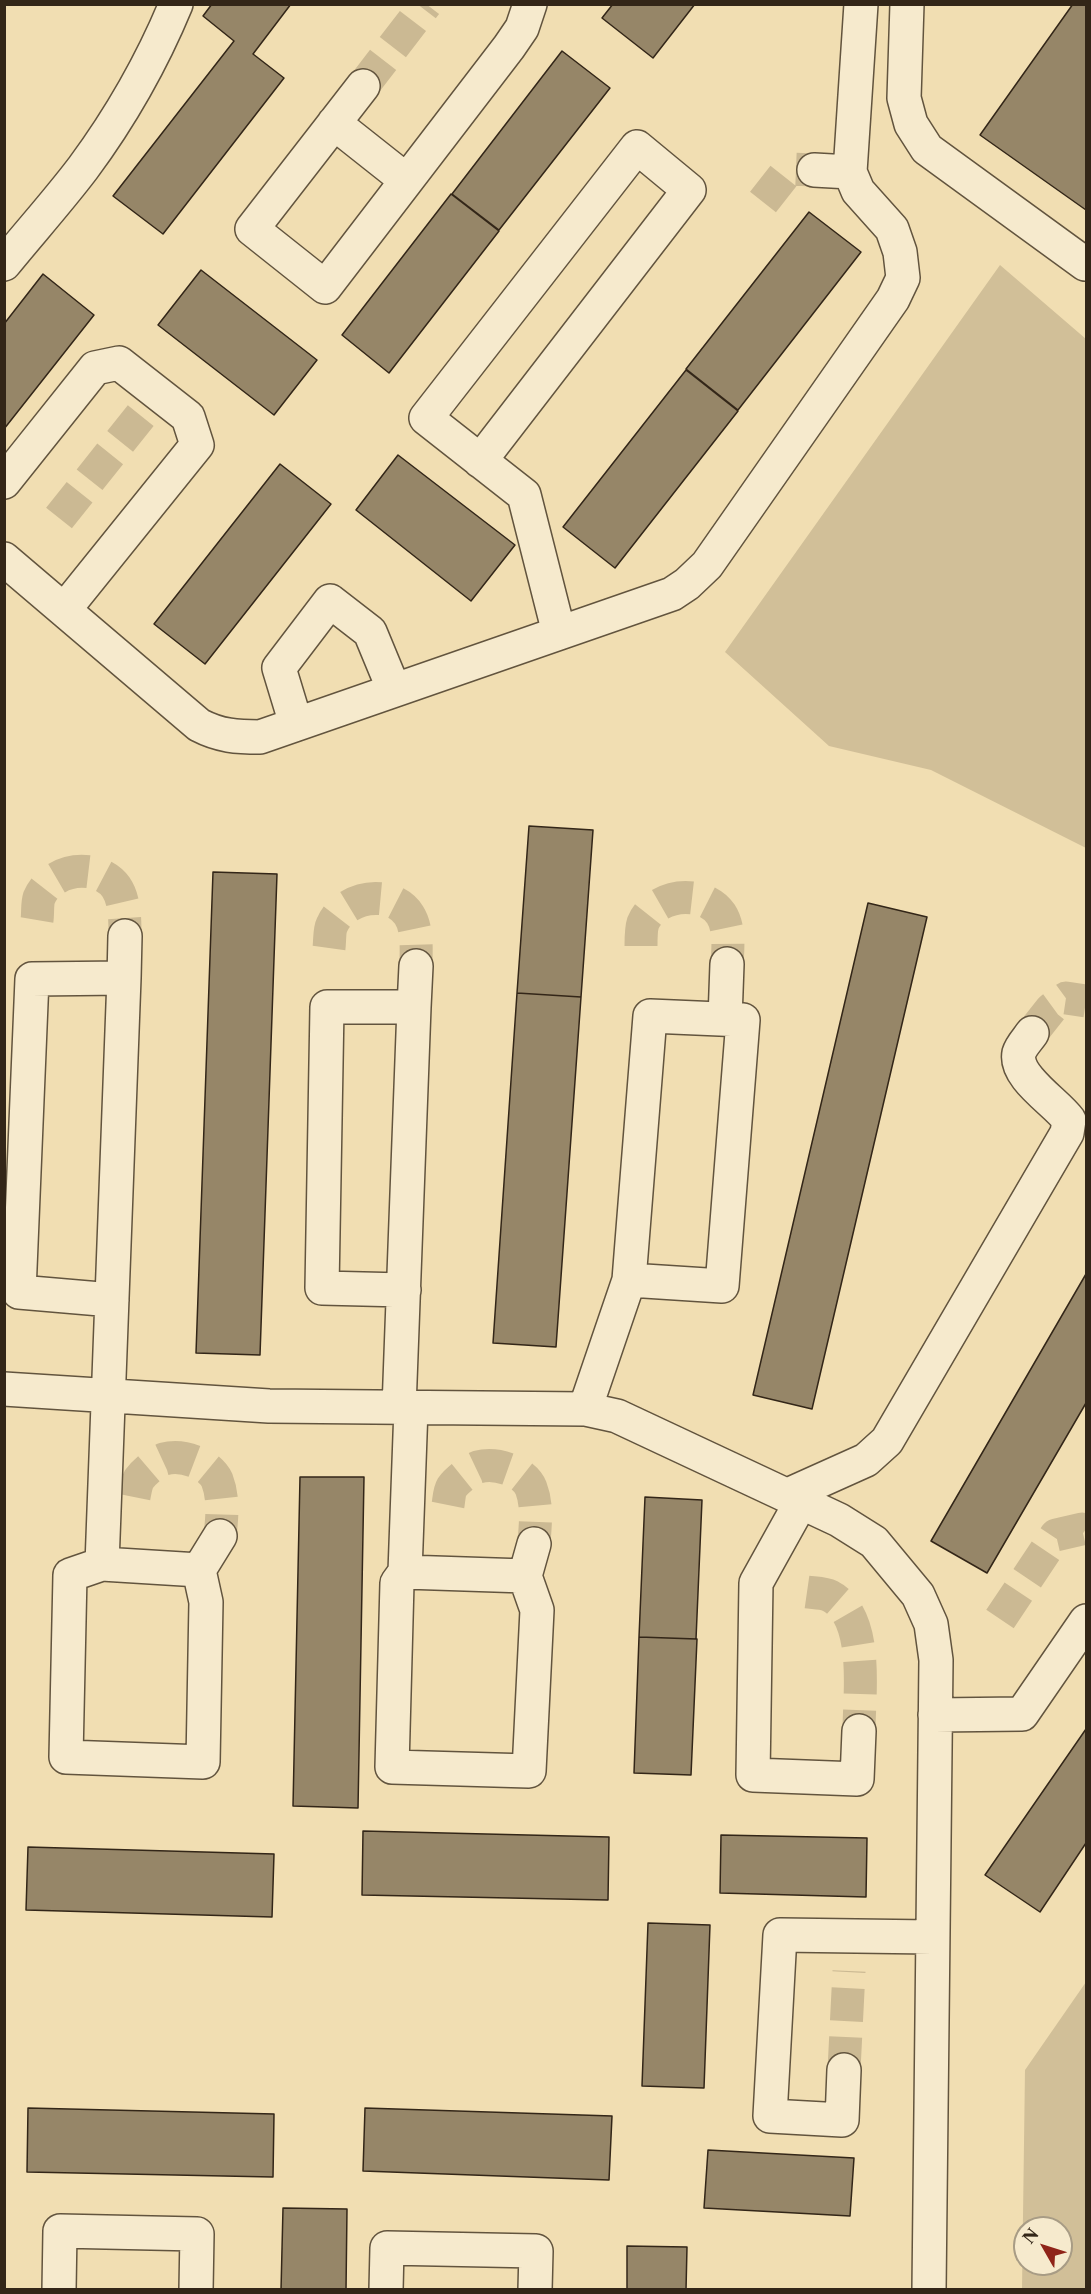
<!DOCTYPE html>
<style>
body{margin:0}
#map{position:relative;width:1091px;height:2294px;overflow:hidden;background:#f1deb2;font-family:"Libre Caslon Text",serif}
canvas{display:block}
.frame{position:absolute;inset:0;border:6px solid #332618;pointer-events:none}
.north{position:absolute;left:1013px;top:2216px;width:60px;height:60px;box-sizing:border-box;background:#f6eacd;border:2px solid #a89c85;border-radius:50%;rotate:309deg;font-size:16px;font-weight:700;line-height:24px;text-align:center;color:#332618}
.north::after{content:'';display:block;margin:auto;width:21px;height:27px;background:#8f2418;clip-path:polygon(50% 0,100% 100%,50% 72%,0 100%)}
</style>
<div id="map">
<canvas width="1091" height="2294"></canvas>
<div class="frame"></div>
<div class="north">N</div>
</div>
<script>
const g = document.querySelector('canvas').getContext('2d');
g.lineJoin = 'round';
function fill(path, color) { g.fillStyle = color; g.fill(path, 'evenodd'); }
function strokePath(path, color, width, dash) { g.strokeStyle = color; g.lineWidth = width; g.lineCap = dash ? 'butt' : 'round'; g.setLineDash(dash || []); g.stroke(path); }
const green = new Path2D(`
 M1000,265l86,74v509l-155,-78 -102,-24 -104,-94z
 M1086,1982v307h-64l3,-219zM1025,2228h36v36h-36z`);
const building = new Path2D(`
 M212,4h79l-38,50 31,24 -121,156 -50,-38 121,-155 -31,-25z
 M613,4h82l-42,54 -51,-40z
 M1073,4l13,1v205l-106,-75z
 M562,51l48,37 -111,142 -47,-36z
 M451,194l48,37 -110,142 -47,-38z
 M809,212l52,40 -123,158 -52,-41z
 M201,270l116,90 -43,55 -116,-90z
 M43,274l51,41 -90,114v-105z
 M686,370l52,41 -123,157 -52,-41z
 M398,455l117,90 -44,56 -115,-91z
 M280,464l51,40 -126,160 -51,-40z
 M529,826l64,4 -12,167 -64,-4z
 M213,872l64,2 -17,481 -64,-2z
 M868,903l59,14 -115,492 -59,-14z
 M517,993l64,4 -25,350 -63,-4z
 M1086,1274v129l-99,170 -56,-32z
 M300,1477h64l-6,331 -65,-2z
 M645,1497l57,3 -6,139 -57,-2z
 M639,1637l58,2 -6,136 -57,-2z
 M1086,1729v114l-46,69 -55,-37z
 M363,1831l246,6 -1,63 -246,-5z
 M721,1835l146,3 -1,59 -146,-4z
 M28,1847l246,7 -2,63 -246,-7z
 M648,1923l62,2 -6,163 -62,-2z
 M28,2108l246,6 -1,63 -246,-5z
 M365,2108l247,8 -3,64 -246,-9z
 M708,2150l146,8 -4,58 -146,-8z
 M283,2208l64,1 -1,81h-65z
 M627,2246l60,1 -1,43h-59z`);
const minorTunnel = new Path2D(`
 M363,86l63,-82
 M763,202l26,-33 25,1
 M59,518l83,-104
 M37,920c1,-6 0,-16 2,-22 12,-30 59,-36 77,-11 9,13 9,34 9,49
 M641,946c0,-7 0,-17 2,-23 12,-29 60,-35 78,-9 9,14 7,35 6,50
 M329,948c1,-7 0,-17 3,-23 12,-29 60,-37 77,-10 9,14 7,35 7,51
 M1032,1033l19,-24 15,-11 20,3
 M134,1497c1,-5 2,-13 5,-18 5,-7 17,-17 25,-20 18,-5 45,4 53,21 7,18 5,38 3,56
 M448,1505c1,-5 1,-13 4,-18 5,-7 18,-17 26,-20 18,-5 46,4 53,21 7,18 4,38 3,56
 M807,1592c7,1 17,1 23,4 40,21 29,98 29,135
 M1000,1619l56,-84 26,-6 4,3
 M844,2070l5,-99`);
const minor = new Path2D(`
 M907,4l-3,94 7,26 16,25 158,115
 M363,86l-111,143 73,58 184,-240 13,-19 8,-24
 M334,123l72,57
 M814,170l36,2
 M4,264c26,-32 54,-63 79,-96 37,-50 69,-106 93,-164
 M480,461l209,-271 -52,-43 -211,271 98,77 35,138
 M4,482l91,-114 24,-5 69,54 9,28 -133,165
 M4,559l195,166c21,11 38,12 61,12l412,-143 15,-10 20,-19 186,-266 10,-21 -3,-26 -8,-23 -34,-38 -8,-19 11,-168
 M296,724l-17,-56 51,-67 40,31 24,58
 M124,978l1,-42
 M414,1007l2,-41
 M725,1019l2,-55
 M4,1389l265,17 316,3 32,7 222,104 35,22 44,53 13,29 5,36 -7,630
 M399,1408l15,-401h-87l-5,281 82,2
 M585,1409l44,-129 21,-264 93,4 -21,266 -93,-6
 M788,1495l78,-35 21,-19 180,-308 2,-13c-13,-18 -55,-43 -50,-67 2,-7 9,-14 13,-20
 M801,1502l-45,81 -3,192 104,4 2,-48
 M102,1564l97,6 7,32 -3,160 -137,-5 4,-182 32,-11 22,-586 -92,1 -13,313 93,8
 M199,1570l21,-34
 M405,1572l120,4 12,34 -8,161 -137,-4 5,-184 8,-11 6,-164
 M525,1576l9,-32
 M935,1715l87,-1 64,-93
 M844,2070l-2,50 -72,-4 10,-181 152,2
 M59,2290l1,-59 137,3 -1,56
 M386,2290l1,-42 149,3 -1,39`);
fill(green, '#d1bf98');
fill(building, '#968668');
strokePath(building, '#332618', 1.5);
strokePath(minorTunnel, '#cbb993', 33, [33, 16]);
strokePath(minor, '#62543e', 36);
strokePath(minor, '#f6eacd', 33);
</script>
